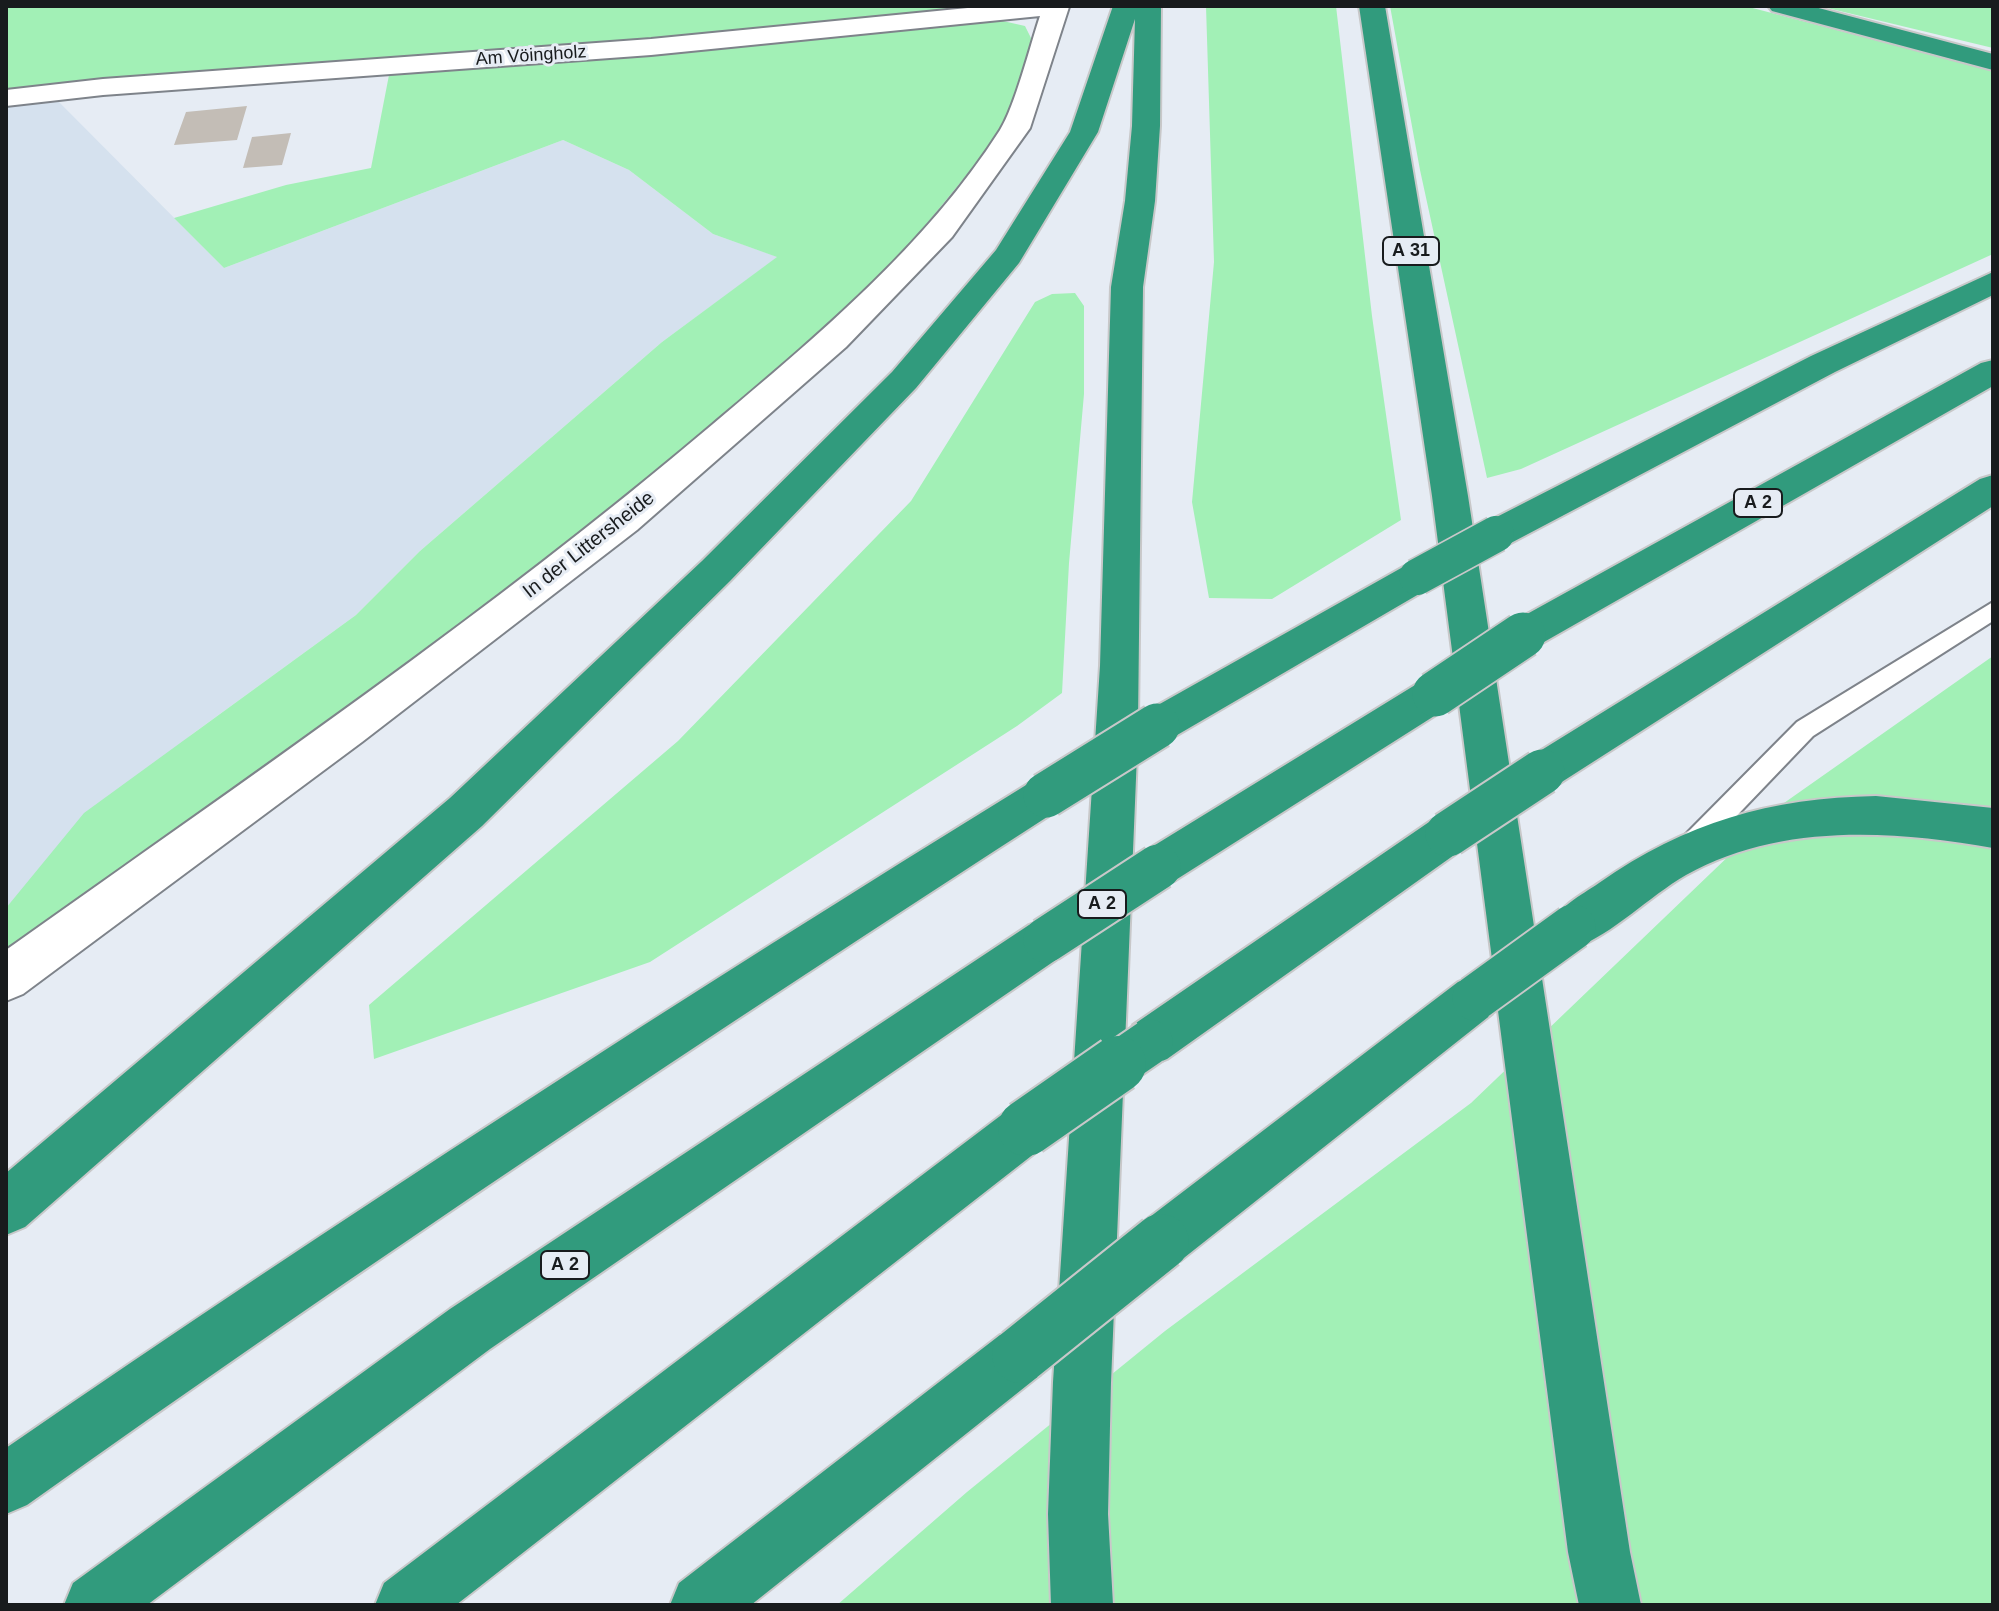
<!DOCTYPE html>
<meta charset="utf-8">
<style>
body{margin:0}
#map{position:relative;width:1999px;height:1611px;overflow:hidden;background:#e6ecf4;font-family:Helvetica,sans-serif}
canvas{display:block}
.frame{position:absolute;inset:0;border:8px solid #181b1d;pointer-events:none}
</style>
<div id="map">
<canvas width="1999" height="1611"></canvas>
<div class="frame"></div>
</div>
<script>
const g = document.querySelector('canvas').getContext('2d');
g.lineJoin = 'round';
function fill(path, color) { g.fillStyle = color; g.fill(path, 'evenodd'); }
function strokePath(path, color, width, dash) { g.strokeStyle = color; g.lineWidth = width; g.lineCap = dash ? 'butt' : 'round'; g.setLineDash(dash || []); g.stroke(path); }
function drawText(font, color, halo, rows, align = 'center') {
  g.font = font + ' Helvetica,sans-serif'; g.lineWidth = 6; g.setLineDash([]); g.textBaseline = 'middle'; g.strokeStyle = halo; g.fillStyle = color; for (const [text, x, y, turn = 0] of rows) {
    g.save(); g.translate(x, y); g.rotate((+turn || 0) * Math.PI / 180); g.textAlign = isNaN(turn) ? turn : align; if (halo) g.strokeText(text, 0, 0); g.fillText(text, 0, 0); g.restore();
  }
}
const built = new Path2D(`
 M57,100l167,168 339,-128 66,30 84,64 65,23 -116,85 -242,209 -64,64 -165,120 -185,173v-801z`);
const green = new Path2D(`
 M6,6h1051l-1051,92z
 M1206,6h130l36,310 29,204 -129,79 -63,-1 -17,-96 22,-240z
 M1390,6h355l248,65v183l-472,215 -34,9 -67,-308z
 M1819,6h174v42z
 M994,19l31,7 6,12v16l-21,56 -23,40 -103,126 -205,183 -673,509v-60l78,-95 272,-198 64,-64 242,-209 115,-85 -64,-23 -84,-64 -66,-30 -339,128 -50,-50 112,-33 85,-17 18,-93 303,-24z
 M1075,293l9,13v88l-15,169 -7,130 -45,33 -367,236 -276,97 -5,-54 309,-264 233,-240 124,-199 17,-8z
 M1993,656v949h-1156l130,-113 198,-161 306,-228 313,-300z`);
const building = new Path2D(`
 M247,106l-10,34 -63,5 12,-33z
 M291,133l-9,32 -39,3 9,-31z`);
const lane = new Path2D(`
 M1993,602v19l-180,115 -113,118 -9,3 -9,-3 -3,-8 3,-8 115,-116z`);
const street = new Path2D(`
 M988,6l81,1 -39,121 -78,109 -106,110 -209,183 -275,212 -339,252 -17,7v-51c239,-170 483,-336 707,-526 104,-88 213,-178 287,-294 15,-24 30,-84 40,-114l-389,39 -548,40 -97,11v-16l97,-11 548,-40z`);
const highway = new Path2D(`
 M1113,6h48l-1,120 -5,75 -12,86 -5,435 4,-8 261,-147 14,-5 14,5 5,10 -5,10 -259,151 -15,6 -15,-6 -4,-8 -27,652 -3,132 5,91h-62l-3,-91 5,-132 47,-716 11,-379 14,-86 7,-75 3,-107 -37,113 -79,131 -103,125 -186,193 -248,245 -457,401 -19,8v-62l444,-375 252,-237 190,-189 104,-122 74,-118z
 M1359,6h26l83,490 162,1056 11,53h-62l-11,-53 -71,-549 -5,11 -312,247 -19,8 -19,-8 -8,-19 8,-19 316,-241 17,-7 17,7 4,8 -64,-494z
 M1768,6h43l182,48v16l-221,-59z
 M1993,272v23l-158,77 -326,172 -13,4 -13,-4 -6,-10 6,-10 328,-168z
 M1993,360v26l-456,260 -14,5 -14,-5 -6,-11 6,-11 472,-261z
 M1993,475v31l-436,279 -15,5 -15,-5 -7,-13 7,-13 453,-280z
 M1435,677l15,5 6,12 -6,12 -276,175 -16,6 -16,-6 -7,-14 7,-14 278,-171z
 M1046,776l15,6 7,13 -7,13c-349,225 -695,456 -1034,697l-21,9v-66c336,-231 678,-452 1025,-666z
 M1876,796l117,12v40c-100,-18 -215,-25 -307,27 -38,22 -71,58 -113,74l-17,-7 -6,-15c9,-21 30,-31 49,-44 87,-61 171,-85 277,-87z
 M1448,814l16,6 6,14 -6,14 -297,211 -17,7 -17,-7 -8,-17 8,-17 299,-205z
 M1046,918l17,7 7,15 -7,15 -573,394 -343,256h-83l9,-22 377,-274 579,-384z
 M1026,1102l18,8 8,18 -8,18 -588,459h-81l9,-22 624,-473z
 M1020,1327l20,8 8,20 -8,20 -289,230h-81l9,-22 321,-248z`);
const highwayBridgeFar2 = new Path2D(`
 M1417,577l79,-43`);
const highwayBridgeFar1 = new Path2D(`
 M1435,694l88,-59
 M1046,795l111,-69
 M1448,834l94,-62
 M1046,940l112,-73
 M1475,998l98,-71
 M1115,1066l35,-24`);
const highwayBridge = new Path2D(`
 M1026,1128l92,-64
 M1020,1355l141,-113`);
const farStreetnames = [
 ["Am Vöingholz",531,56,-4]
];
const shields = [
 [1411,251,56],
 [1758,503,48],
 [1102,904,48],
 [565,1265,48]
];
const shieldNames = [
 ["A 31",1411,251],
 ["A 2",1758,503],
 ["A 2",1102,904],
 ["A 2",565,1265]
];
const streetNames = [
 ["In der Littersheide",589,545,-38]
];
fill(built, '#d5e1ee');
fill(green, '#a2f0b6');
fill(building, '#c3bdb6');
strokePath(lane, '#7e838a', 4);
strokePath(street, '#7e838a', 4);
strokePath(highway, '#c8c8c9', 4);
fill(lane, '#fff');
fill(street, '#fff');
fill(highway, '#319b7d');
strokePath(highwayBridgeFar2, '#c8c8c9', 39, []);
strokePath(highwayBridgeFar1, '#c8c8c9', 49, []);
strokePath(highwayBridge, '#c8c8c9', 60, []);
strokePath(highwayBridgeFar2, '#319b7d', 36);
strokePath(highwayBridgeFar1, '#319b7d', 45);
strokePath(highwayBridge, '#319b7d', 56);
drawText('18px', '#181b1d', '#e6ecf4', farStreetnames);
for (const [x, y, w] of shields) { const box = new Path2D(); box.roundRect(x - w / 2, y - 14, w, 28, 6); g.fillStyle = '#e6ecf4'; g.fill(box); strokePath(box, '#181b1d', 2); }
drawText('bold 18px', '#181b1d', null, shieldNames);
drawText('20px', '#181b1d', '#e6ecf4', streetNames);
</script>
